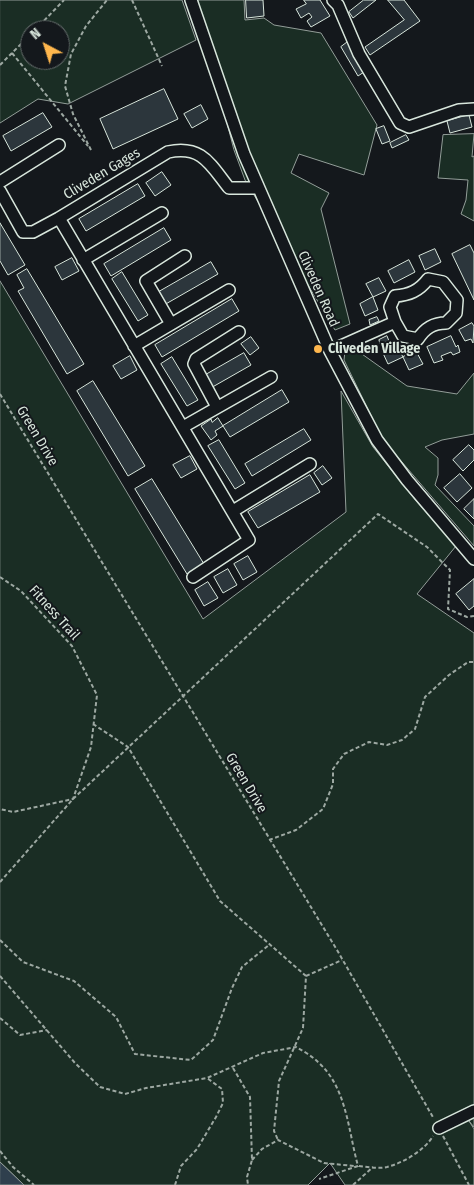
<!DOCTYPE html>
<style>
body{margin:0}
#map{position:relative;width:474px;height:1185px;overflow:hidden;background:#14181c;font-family:"Fira Sans Condensed",sans-serif}
canvas{display:block}
.north{position:absolute;left:20px;top:20px;width:50px;height:50px;box-sizing:border-box;background:#14181c;border:1px solid #626a69;border-radius:50%;rotate:320deg;font-size:14px;font-weight:700;line-height:20px;text-align:center;color:#d8e6dc}
.north::after{content:'';display:block;margin:auto;width:18px;height:22px;background:#ffb74d;clip-path:polygon(50% 0,100% 100%,50% 72%,0 100%)}
</style>
<div id="map">
<canvas width="474" height="1185"></canvas>
<div class="north">N</div>
</div>
<script>
const g = document.querySelector('canvas').getContext('2d');
g.lineJoin = 'round';
function fill(path, color) { g.fillStyle = color; g.fill(path, 'evenodd'); }
function strokePath(path, color, width, dash) { g.strokeStyle = color; g.lineWidth = width; g.lineCap = dash ? 'butt' : 'round'; g.setLineDash(dash || []); g.stroke(path); }
function drawText(font, color, halo, rows, align = 'center') {
  g.font = font + ' "Fira Sans Condensed",sans-serif'; g.lineWidth = 4; g.setLineDash([]); g.textBaseline = 'middle'; g.strokeStyle = halo; g.fillStyle = color; for (const [text, x, y, turn = 0] of rows) {
    g.save(); g.translate(x, y); g.rotate((+turn || 0) * Math.PI / 180); g.textAlign = isNaN(turn) ? turn : align; if (halo) g.strokeText(text, 0, 0); g.fillText(text, 0, 0); g.restore();
  }
}
const green = new Path2D(`
 M0,0h182l14,40 -128,64 -30,-5 -38,24zM30,30h30v30h-30z
 M196,0h48l1,20 19,-2 10,7 47,8 56,92 -13,50 -65,-21 -8,19 38,20 -8,16 29,115 -15,6 -90,-150 -11,-30z
 M474,134l-2,23 2,-1v65l-13,-7 5,-14 2,-20 -30,-2 5,-43z
 M0,281l203,338 143,-107 -5,-121 32,56 44,55 39,44 -39,48 57,39v494l-5,-6 5,8v56h-129l-15,-22 -22,22h-284l-24,-23z
 M352,347l55,39 50,8 17,-21v61l-32,6 -17,7 13,11v17l-3,10 39,41v20l-91,-106 -39,-80 1,-9z`);
const water = new Path2D(`
 M0,1162l24,23h-24z`);
const building = new Path2D(`
 M246,0h17l1,16 -17,2z
 M304,0h16l10,16 -19,11 -4,-6 5,-4 -3,-4 -8,5 -5,-9 10,-5z
 M364,0h12l-23,18 -4,-6z
 M388,0h16l16,21 -50,34 -5,-8 39,-27z
 M349,41l18,29 -9,6 -17,-29z
 M164,89l14,30 -65,30 -13,-30z
 M201,105l7,14 -16,9 -8,-14z
 M43,113l9,14 -41,24 -8,-15z
 M469,115l3,12 -22,6 -3,-12z
 M384,126l6,15 -8,3 -6,-15z
 M406,135l3,5 -17,8 -2,-5z
 M162,172l9,13 -16,11 -9,-13z
 M138,184l7,12 -59,35 -7,-12z
 M0,223l25,42 -17,10 -8,-14z
 M164,228l7,12 -60,36 -7,-12z
 M470,245l4,8v47l-22,-46z
 M435,249l6,13 -16,8 -6,-14z
 M72,258l7,13 -17,9 -7,-13z
 M409,260l6,12 -21,11 -6,-12z
 M211,262l7,12 -54,31 -7,-12z
 M27,269l57,95 -17,10 -49,-83 6,-3 -7,-13z
 M122,272l26,43 -10,6 -26,-42z
 M379,278l7,13 -13,6 -7,-13z
 M373,297l5,13 -13,6 -5,-12z
 M232,299l7,12 -77,46 -7,-12z
 M377,317l2,4 -9,4 -1,-5z
 M472,323l2,3 -1,17 -2,-4 -6,2 -6,-11z
 M387,336l2,5 -9,3 -1,-4z
 M451,336l5,11 2,-2 2,7 -7,3 -2,-3 -10,4 2,4 -9,3 -7,-16z
 M251,337l8,11 -9,7 -9,-11z
 M396,344l7,13 -15,7 -6,-13z
 M416,351l7,13 -14,6 -6,-13z
 M244,353l7,12 -42,24 -7,-12z
 M130,356l7,14 -16,9 -8,-13z
 M172,357l26,43 -11,6 -26,-42z
 M93,381l52,85 -17,10 -51,-85z
 M282,390l7,12 -59,35 -7,-11z
 M218,418l5,8 -8,5 2,4 -6,5 -10,-14 10,-7 1,3z
 M304,429l7,11 -59,36 -7,-12z
 M219,440l26,43 -10,6 -27,-43z
 M469,445l5,5v10l-11,11 -10,-11z
 M190,456l7,13 -16,9 -8,-13z
 M323,466l9,12 -10,7 -8,-12z
 M460,474l12,14 -15,14 -13,-14z
 M310,475l10,17 -62,36 -10,-16z
 M152,479l52,85 -17,10 -52,-85z
 M474,499v20l-10,-10z
 M248,556l9,16 -14,8 -9,-16z
 M228,569l9,16 -14,8 -9,-16z
 M474,579v27l-5,4 -13,-16z
 M208,582l10,16 -14,8 -9,-16z`);
const path = new Path2D(`
 M132,0l30,66
 M35,30l29,-30
 M12,53l76,93
 M0,65l30,-30
 M91,150l-18,-36 -8,-28 6,-32 15,-28 21,-26
 M0,394l337,556 97,169
 M0,577l21,14 51,55 25,49 -6,52 -18,52 -60,13 -13,-3
 M93,724l35,23 92,154 86,75 -3,52 -24,53 -5,50 4,9
 M269,840l27,-10 27,-21 10,-25v-15l11,-15 25,-12 18,3 15,-5 13,-11 10,-32 24,-22 19,-13h6
 M0,882l73,-83 305,-285 49,33 23,23 -2,39 19,8 7,-1
 M0,940l23,22 51,19 42,36 19,37 56,6 22,-20 19,-52 10,-21 27,-22
 M0,976l75,87 25,24 25,7 21,-6 61,-10 56,-25 33,-6c7,4 16,9 22,15 29,26 30,68 40,104l-39,13
 M306,976l36,-16
 M0,1018l20,17 27,-5
 M233,1068l17,29 2,63 -5,17 1,8
 M443,1136l26,49
 M0,1151l13,16 21,18
 M252,1160l10,-11 16,-9 46,23 30,3
 M359,1166c9,1 19,3 28,1 16,-4 38,-17 46,-31
 M175,1185l6,-19 16,-17 19,-32 7,-14 -1,-14 -15,-11
 M353,1185l20,-18`);
const minor = new Path2D(`
 M191,0l53,154 86,197 47,89 30,40 67,79
 M333,0l5,5 21,49 41,69 9,4 50,-17 15,-1
 M0,182l59,-37
 M0,191l23,41h10l26,-14
 M83,260l79,-47
 M171,324l-25,-43 39,-25
 M134,346l95,-56
 M330,351l65,-29 -5,-15 5,-11c14,-1 24,-5 33,-17l15,3 14,18 -1,13 -10,10c-13,0 -21,5 -28,16l-15,-3 -8,-14
 M217,407l-23,-43 2,-5 43,-27
 M183,427l88,-50
 M233,511l77,-47
 M193,577l56,-37 -190,-322 109,-66c34,-7 42,12 61,36h29
 M439,1128l35,-17`);
const markers = [
 [318,349,5,"#ffb74d"]
];
const streetNames = [
 ["Cliveden Gages",102,174,-31],
 ["Cliveden Road",318,289,66],
 ["Green Drive",37,436,59],
 ["Fitness Trail",54,613,48],
 ["Green Drive",246,783,59]
];
const poiNames = [
 ["Cliveden Village",328,349]
];
fill(green, '#1a2d24');
strokePath(green, '#939e99', 1);
fill(water, '#2f3f4d');
strokePath(water, '#939e99', 1);
fill(building, '#2c363c');
strokePath(building, '#d8e6dc', 1);
strokePath(minor, '#d8e6dc', 14);
strokePath(path, '#9da8a2', 2, [4, 2.5]);
strokePath(minor, '#14181c', 11);
for (const [x, y, r, color] of markers) { const dot = new Path2D(); dot.arc(x, y, r, 0, 2 * Math.PI); g.fillStyle = color; g.fill(dot); strokePath(dot, '#14181c', 2); }
drawText('14px', '#d8e6dc', '#14181c', streetNames);
drawText('bold 14px', '#d8e6dc', '#14181c', poiNames, 'left');
</script>
